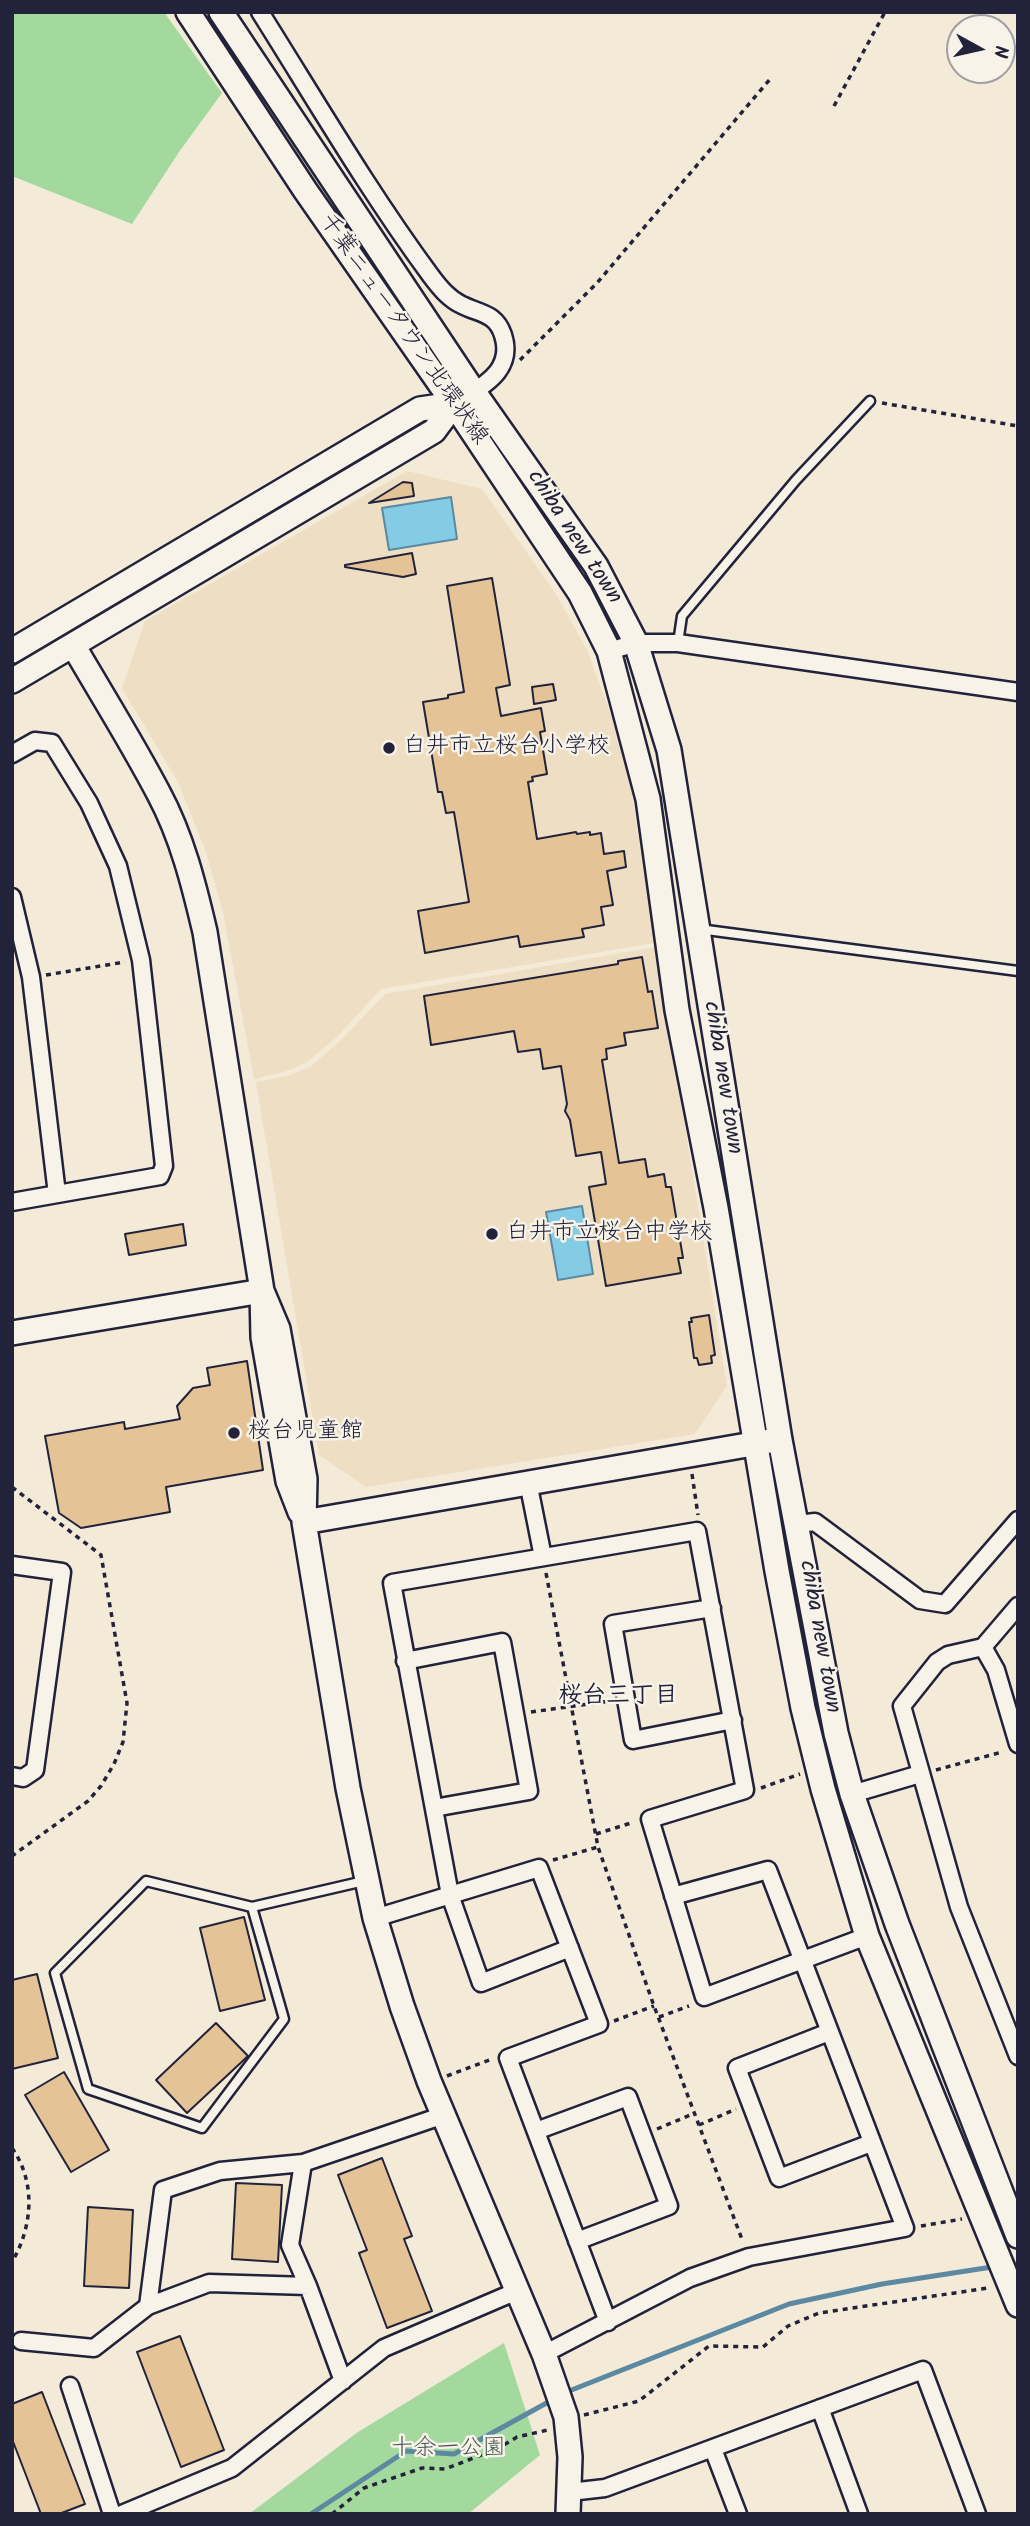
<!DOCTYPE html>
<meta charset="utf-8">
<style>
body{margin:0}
#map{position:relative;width:1030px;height:2526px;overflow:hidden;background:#f3ead8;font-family:Kalam,sans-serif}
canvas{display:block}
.frame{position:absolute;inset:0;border:14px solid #22223b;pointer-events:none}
.north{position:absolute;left:946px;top:14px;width:70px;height:70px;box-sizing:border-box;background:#f7f3e8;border:2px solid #a29fa3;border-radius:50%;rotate:98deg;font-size:19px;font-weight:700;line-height:28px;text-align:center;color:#22223b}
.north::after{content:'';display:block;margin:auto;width:24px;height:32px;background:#22223b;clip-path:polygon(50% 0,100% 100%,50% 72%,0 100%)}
</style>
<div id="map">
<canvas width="1030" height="2526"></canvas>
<div class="frame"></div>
<div class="north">N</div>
</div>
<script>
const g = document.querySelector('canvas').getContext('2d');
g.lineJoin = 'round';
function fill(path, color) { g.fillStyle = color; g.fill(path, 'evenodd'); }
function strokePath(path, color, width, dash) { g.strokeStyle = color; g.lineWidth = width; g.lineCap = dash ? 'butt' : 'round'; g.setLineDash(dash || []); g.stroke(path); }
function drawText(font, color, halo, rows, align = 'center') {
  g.font = font + ' Kalam,"Klee One",sans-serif'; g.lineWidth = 5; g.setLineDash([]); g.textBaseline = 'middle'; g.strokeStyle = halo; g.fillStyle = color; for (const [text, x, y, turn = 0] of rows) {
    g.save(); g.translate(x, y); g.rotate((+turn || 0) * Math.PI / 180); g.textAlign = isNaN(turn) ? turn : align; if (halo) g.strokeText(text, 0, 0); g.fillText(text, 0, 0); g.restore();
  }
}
const built = new Path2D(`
 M407,471l75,18 74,105 31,56 24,65 19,66 25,162 -274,46 -43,47 -31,26 -20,9 -33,8 -31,-167 -17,-60 -28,-70 -56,-94 23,-67z
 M656,947l71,439 -32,48 -329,53 -47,-32 -63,-373 31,-6 23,-9 30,-26 45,-47z`);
const green = new Path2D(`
 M12,12h152l58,81 -43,59 -47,72 -120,-48z
 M504,2343l36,112 -72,59h-219l109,-82z`);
const water = new Path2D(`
 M451,497l6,42 -68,11 -7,-42z
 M582,1206l11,68 -35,6 -12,-68z`);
const stream = new Path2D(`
 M564,2393l225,-89 93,-20 110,-17
 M311,2514l95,-63 48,3 98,-54`);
const building = new Path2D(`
 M403,482l9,1 2,13 -45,7z
 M412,553l4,21 -13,3 -58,-10v-2z
 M492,578l18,107 -14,3 5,28 40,-8 4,23 -5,1 7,42 -15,3 1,4 -5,1 9,57 39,-7 1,2 13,-2v3l11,-2 3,21 20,-3 2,16 -19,4 6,34 -12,2 3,18 -22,4 2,8 -64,10 -2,-11 -93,17 -7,-42 51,-9 -15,-90 -8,1 -4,-21h-4l-15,-90 25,-4v-3l16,-3 -17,-106z
 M553,684l3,16 -22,4 -2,-17z
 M642,957l6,35 4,-1 6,37 -34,5 2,12 -20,4 1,10 -5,1 17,103 26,-4 3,18 16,-3 2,13h5l12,71h-5l3,15 -75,13 -17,-99 17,-3 -5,-32 -25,4 -6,-36 -5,-9 2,-7 -6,-38 -18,3 -3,-20 -22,3 -4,-21 -83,14 -7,-49 194,-32v-3z
 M183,1224l3,21 -57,10 -4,-21z
 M709,1315l6,40 -4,1 1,7 -13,2 -2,-7h-3l-5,-36h3l-1,-4z
 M247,1361l16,109 -97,17 4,25 -89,16 -22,-15 -14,-77 79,-14 1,7 55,-10 -3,-13 16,-18 17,-3 -3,-17z
 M244,1917l21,83 -45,11 -20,-83z
 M37,1974l21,84 -46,11v-89z
 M216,2023l32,33 -61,57 -31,-33z
 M64,2072l45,78 -38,22 -46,-77z
 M382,2158l30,78 -8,3 28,72 -45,17 -28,-75 8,-3 -29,-75z
 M236,2183l46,2 -4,77 -46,-3z
 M88,2207l45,3 -4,78 -45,-2z
 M180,2336l44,114 -43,17 -44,-115z
 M42,2392l43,112 -26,10h-18l-29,-75v-35z`);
const path = new Path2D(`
 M834,106l51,-94
 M520,360l77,-77 174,-205
 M882,403l136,23
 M46,975l79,-13
 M692,1474l6,41
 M12,1487l89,68 26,148 -4,39 -9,22 -13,22 -13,15 -76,55
 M546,1573l52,274 56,159 89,236
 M531,1712l79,-11
 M936,1770l66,-18
 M761,1788l39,-14
 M596,1834l38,-12
 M553,1860l45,-13
 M659,2017l30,-11
 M614,2021l40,-15
 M447,2076l45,-17
 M699,2125l37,-16
 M657,2129l38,-16
 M12,2148c24,34 21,78 0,114
 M921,2226l41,-7
 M584,2415l55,-14 70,-55 54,1 25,-21 31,-13 169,-25
 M332,2514l32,-26 58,-20 23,1 52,-20 20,-12 31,-7`);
const lane = new Path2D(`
 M678,643l4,-27 114,-136 74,-79
 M699,929l319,42
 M252,1907l32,112 -82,109 -114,-39 -33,-116 91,-92 106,26 112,-26`);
const street = new Path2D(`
 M260,12c56,89 109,180 171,264 9,12 18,23 31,29 18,9 34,8 41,30 10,31 -13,47 -36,61
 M609,651l27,-8h42l340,49
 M12,754l23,-13 17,2 37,60 29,63 23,94 23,206 -4,10 -148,26
 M12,897l19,80 26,217
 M528,1482l15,75
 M797,1524l18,-2 105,78 25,4 73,-84
 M12,1565l50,7 -27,198 -12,8 -11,-2
 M1018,1606l-35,41 -35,8 -11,7 -35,44 57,201 59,149
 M712,1608l-99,16 20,116 100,-20
 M983,1647l13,23 22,74
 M405,1661l97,-19 27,149 -95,17
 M852,1794l68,-20
 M375,1918l164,-50 60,156 -91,34 100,264
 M570,1948l-89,35 -31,-88 -58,-312 305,-52 48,259 -95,29 54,178 163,-61
 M829,2032l-92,36 42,110 92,-35
 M536,2131l92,-34 41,109 -92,35
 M148,2306l15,-116 57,-19 83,-8
 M21,2341l73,7 54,-42 61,-23 99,3
 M544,2354l146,-76 59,-21 156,-29 -137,-358 -95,26
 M343,2381l-35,-95 -18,-41 13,-82 141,-48
 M70,2386l42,128
 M820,2408l39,106
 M713,2449l25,65
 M570,2492l35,-4 318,-118 54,144
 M122,2514l110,-46 152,-120 133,-57`);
const secondary = new Path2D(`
 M188,12l117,178 149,214 126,189 29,58 39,148 29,211 39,198 61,363 26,137 20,81 44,147 151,369
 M221,12l253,380 122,174 40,77 33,107 111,690 56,293 16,61 45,130 121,312
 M73,645c29,50 60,99 86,149 23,43 35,91 46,138l57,359 1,46 25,144 12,31
 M12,651l408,-242 34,-5
 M12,681l422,-250 20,-27
 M262,1291l16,38 27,150 -1,43 44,266 27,130 27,88 27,75 115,273 22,63 4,40 -2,57
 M12,1333l250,-42
 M304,1522l466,-81`);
const markers = [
 [389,748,7,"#22223b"],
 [492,1234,7,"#22223b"],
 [234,1433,7,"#22223b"]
];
const streetNames = [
 ["千葉ニュータウン北環状線",402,330,55],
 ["chiba new town",573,538,57],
 ["chiba new town",721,1078,81],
 ["chiba new town",818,1637,80]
];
const poiNames = [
 ["白井市立桜台小学校",403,748],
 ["白井市立桜台中学校",506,1234],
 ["桜台児童館",248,1433]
];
const parkNames = [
 ["十余一公園",448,2450]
];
const neighbourhoodNames = [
 ["桜台三丁目",618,1698]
];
fill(built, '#eedfc4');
fill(green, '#a3d99d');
fill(water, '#84cce5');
strokePath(water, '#5d88a1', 2);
strokePath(stream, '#5d88a1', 5);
fill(building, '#e4c496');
strokePath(building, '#22223b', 2);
strokePath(lane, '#22223b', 13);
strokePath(street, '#22223b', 21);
strokePath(secondary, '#22223b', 28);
strokePath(path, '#22223b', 3.5, [5, 5]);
strokePath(lane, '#f7f3e8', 8);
strokePath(street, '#f7f3e8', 16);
strokePath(secondary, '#f7f3e8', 23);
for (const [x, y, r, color] of markers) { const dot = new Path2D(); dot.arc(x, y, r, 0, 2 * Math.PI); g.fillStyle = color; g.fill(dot); strokePath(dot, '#f7f3e8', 2.5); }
drawText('23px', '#22223b', '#f7f3e8', streetNames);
drawText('23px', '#22223b', '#f7f3e8', poiNames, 'left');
drawText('23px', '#495958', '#f7f3e8', parkNames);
drawText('bold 24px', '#22223b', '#f7f3e8', neighbourhoodNames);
</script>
